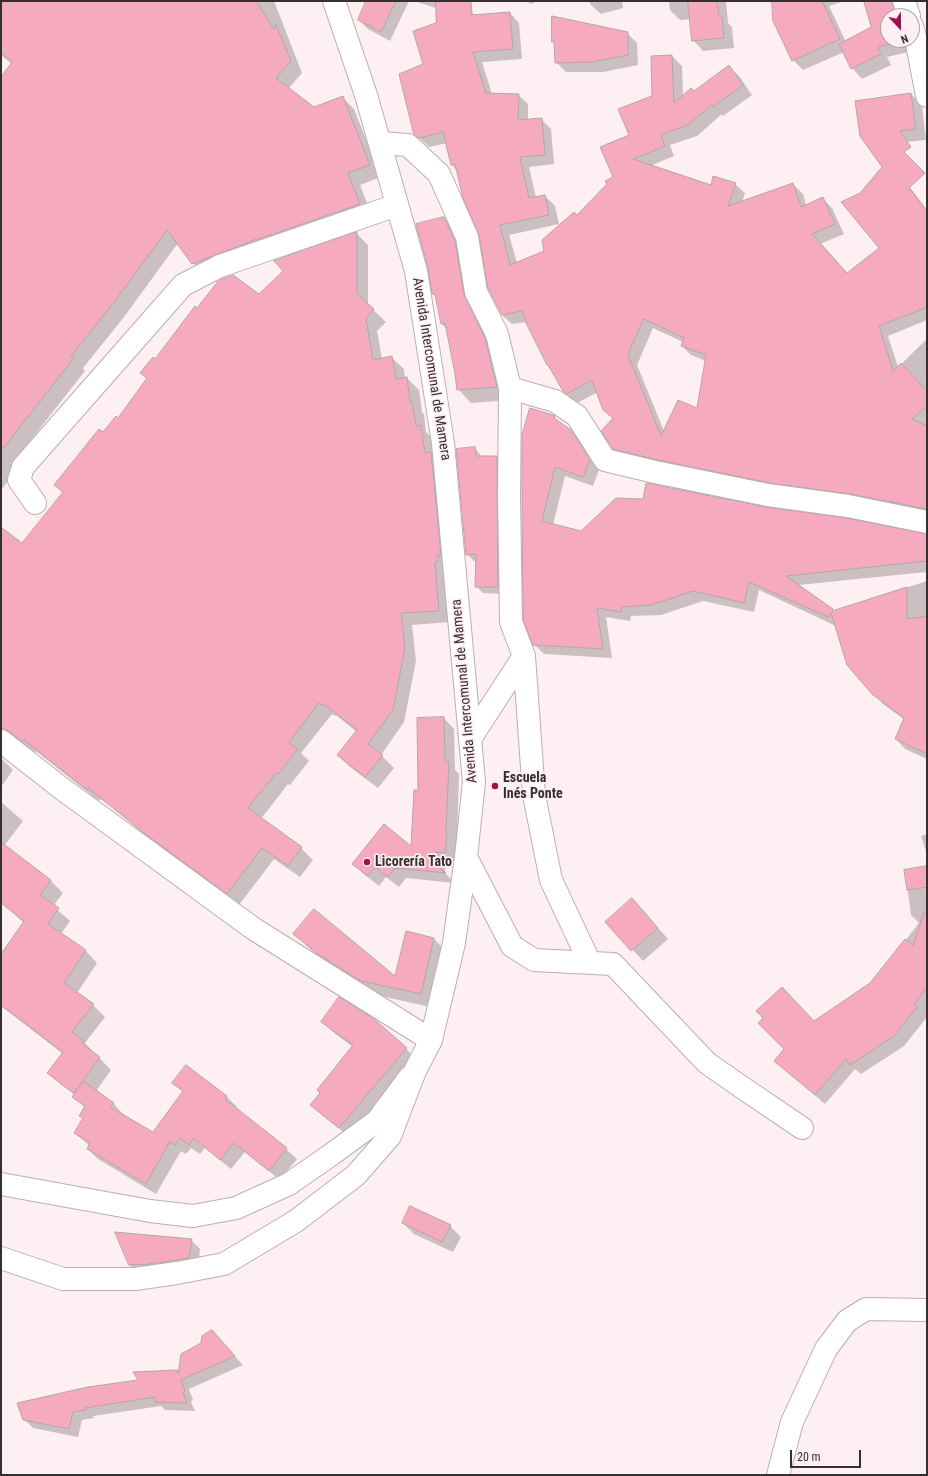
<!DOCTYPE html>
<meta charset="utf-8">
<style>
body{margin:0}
#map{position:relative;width:928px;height:1476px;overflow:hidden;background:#feeff3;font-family:"Roboto Condensed",sans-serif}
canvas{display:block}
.frame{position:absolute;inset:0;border:2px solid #362f31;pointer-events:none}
.north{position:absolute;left:880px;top:8px;width:40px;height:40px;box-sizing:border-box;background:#feeff3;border:1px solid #aea2a5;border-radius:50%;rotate:158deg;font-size:11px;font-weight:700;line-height:16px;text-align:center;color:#362f31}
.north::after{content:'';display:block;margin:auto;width:14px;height:18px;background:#a10f54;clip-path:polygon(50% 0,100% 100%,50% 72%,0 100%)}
.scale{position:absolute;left:790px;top:1450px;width:71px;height:18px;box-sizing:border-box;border:2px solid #362f31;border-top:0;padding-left:5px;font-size:12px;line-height:14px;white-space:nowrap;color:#362f31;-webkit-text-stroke:3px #feeff3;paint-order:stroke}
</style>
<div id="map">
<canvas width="928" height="1476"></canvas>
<div class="frame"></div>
<div class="north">N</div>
<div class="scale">20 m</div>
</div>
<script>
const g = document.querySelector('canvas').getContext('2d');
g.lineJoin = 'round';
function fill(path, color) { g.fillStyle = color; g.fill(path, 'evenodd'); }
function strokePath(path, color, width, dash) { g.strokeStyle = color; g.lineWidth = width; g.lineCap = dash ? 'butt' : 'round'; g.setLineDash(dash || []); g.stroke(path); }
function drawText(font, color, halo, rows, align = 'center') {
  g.font = font + ' "Roboto Condensed",sans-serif'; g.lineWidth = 3.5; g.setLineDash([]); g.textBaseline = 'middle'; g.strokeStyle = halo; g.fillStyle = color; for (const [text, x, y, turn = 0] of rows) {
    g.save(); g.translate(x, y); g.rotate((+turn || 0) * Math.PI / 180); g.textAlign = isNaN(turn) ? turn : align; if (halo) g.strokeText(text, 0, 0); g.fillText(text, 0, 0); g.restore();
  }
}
const shadow = new Path2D(`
 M1,1h273l28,72 -14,16 26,20 28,-12 12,12 27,68 -21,8 12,31 -167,59 -12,-12 -15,-20 -54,74 -41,51 2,3 -70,89 5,5 -19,25v-411l11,-15 -11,-9z
 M367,1h42l-19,40 -22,-12 -9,-9z
 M415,1h49l11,15 35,-3 9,10 3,36 -40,3 10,32 26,1 10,9v16l13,-1 10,10 3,35 -25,3 7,31 9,-2 10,10 4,18 -50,11 8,28 28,-11 69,-75 16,-41 23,-40 19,-40 10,10 1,30 11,-4 35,-25 10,9 13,19 -29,21 -1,-2 -25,22 -27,9 4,11 -24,10 61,21 24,-3 10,9 -3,10 51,-19 10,10 3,11 16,-7 10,10 12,26 -24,10 28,30 33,-26 -20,-54 37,-23 29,39v110l-39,16 10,31 29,-28v177l-303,-58 -10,-10v-29l-16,-27 -21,11 -3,-2 -10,-10 -37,-69 -15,2 -10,-9 -22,-80 -23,-64 -5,-6 -5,-22 -18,4 -14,-13 10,-69 34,-49zM653,328l30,14 -1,4 9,9 15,6 -8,48 -34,22 -27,-66z
 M527,1h10l-6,3z
 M590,1h32l1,7 -22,6 -11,-10z
 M669,1h57l2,22 4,4 2,21 -31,3 -10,-11 -2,-21 -11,1 -10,-10z
 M772,1h73l-16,5 17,36 27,-14 -8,-27h41l-4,15h-14v24h23l2,11 -26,6 4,8 -29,14 -10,-11 -8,-16 -41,18 -10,-10z
 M627,33l10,10 1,22 -35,7h-37l-10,-10 -1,-18 -2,-3z
 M911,94l11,11 4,35 -21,2 -35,-31z
 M444,218l13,13 53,169 -39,3 -13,-14 -2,-15 -9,-45 -6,-6 -4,-25 -4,-4z
 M356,233l12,12v60l18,17 -9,9 5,28 10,-1 12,11 1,9h2l12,12 3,22 2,2 2,18 6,6 18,184 -38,3 4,36 -12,61 -23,33 13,13 -16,20 -28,-21 -12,-12 19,-23 -21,-17 -1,1 -3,-2 -31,39 8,8 -19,24 -2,-1 -27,35 40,29 12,12 -13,17 -26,-18 -35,46 -86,-63 -23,-20 -29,-23 -2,2 -63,-50 -1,2 -13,-10 -6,-3 -15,10v-222l21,17 41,-52 -8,-8 63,-66 29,-40 -5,-6 13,-13 43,-50 61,-15z
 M554,417l26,24 19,29 -6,16 -28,-10 -12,49 29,7 183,-24 162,27v37l-129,13 36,26 93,-30v178l-22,-10 -9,-10 9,-19 -22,-16 -10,-11 -37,-67 -77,-36 -5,22 -51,-11 -42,14 -30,1 -1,5 -24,-4 6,41 -68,-4 -10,-10 -12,-147z
 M475,448l7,9h14l8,7 1,130 -22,-1 -7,-7 1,-25h-3l-7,-7z
 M444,718l10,11 1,41 4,4 -2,71 -2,18 -9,-1 -1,11 10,10 -49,-5 -7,9 -13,-10 -7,9 -14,-11 -11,-11 58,-16 7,-57z
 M1,758l12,12 -12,17z
 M1,802l22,19 -19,25 47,35 12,12 -10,13 17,15 -9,13 25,17 11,12 -20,30 16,12 12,12 -20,26 26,27 -15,21 17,12 10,11 -1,1 31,19 30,-42 -9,-9 52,13 11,11 -2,2 51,40 11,10 -17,21 -35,-28 -14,17 -26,-21 -5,6 -9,-6 -5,6 -5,-3 -25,43 -58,-35 -10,-10 2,-3 -15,-13 9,-14 -4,-4 5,-7 -11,-11 1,-2 -15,-11 -12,-12 15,-18 -62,-48v-51l23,-32 -23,-21z
 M927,834v20l-6,-18z
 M927,867v150l-23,29 -43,28 -6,-5 -30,35 -49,-43 38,-39 57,-38 48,-61 -8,-8 -6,-44z
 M643,911l25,28 -25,22 -36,-39z
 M295,934l101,44 38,-39 14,14 -13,55 -59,-13 -43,-27 -24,-20z
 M373,1019l44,40 -66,79 -29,-23 -11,-10 42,-58 -20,-15 -11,-11z
 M403,1223l47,3 11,11 -8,15 -39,-18z
 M191,1240l9,9 -2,18 -59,7 -9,-9z
 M221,1341l22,24 -54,24 4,11 -2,2 4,9 -30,-1 -4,-4 -68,10 1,2 -12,2 -4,17 -45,-9 -9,-9 115,-38 38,-10 2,3 23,-31z`);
const building = new Path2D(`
 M1,1h255l18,28 2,-5 15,37 -15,17 38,29 29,-11 27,69 -22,8 12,31 -104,36 -1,-1 -2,2 -3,1 -58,22 -25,-34 -55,75 -41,51 3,2 -73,93v-374l11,-15 -11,-9z
 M366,1h30l-15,31 -23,-12z
 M436,1h35l1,14 38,-3 3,37 -40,3 13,41 33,1 -1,26 24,-2 3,37 -25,2 9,41 16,-3 4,20 -49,10 10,40 34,-14 -2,-11 32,-28 3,3 30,-31 -2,-3 8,-4 -13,-30 29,-12 -11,-26 34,-13 -1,-40 21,-1 2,48 17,-15 3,3 35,-26 14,20 -30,22 -1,-2 -24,20 -27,10 4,11 -32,13 78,26 2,-9 23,7 -8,23 65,-23 8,24 22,-10 12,27 -23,10 35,39 32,-25 -38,-46 19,-9 22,-26 -22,-31 -5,-35 56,-8 5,36 -16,2 11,16 -7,5 21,21 -16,15 18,23v96l-48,19 14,45 8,-8 26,28v15l-15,13 15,7v83l-77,-15 -80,-11 -112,-23 -45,-11 -12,-18 12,-13 -10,-8 -11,-30 -25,14 -4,-3 -15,-26h-1l-21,-42 -4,-12 -20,4 -14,-27 -9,-53 -16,-37 -8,-34 -4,1 -8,-33 -24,6 -5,-3 -15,-61 24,-10 -10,-33 23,-8zM644,319l40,19 -3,8 25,9 -9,53 -19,-8 -17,36 -33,-81z
 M688,1h29l2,15h3l2,22 -32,3z
 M772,1h50l18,38 -48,22 -19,-40z
 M864,1h28l4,15h-8v24h15l-25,7 3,7 -30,15 -12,-25 32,-17z
 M552,16l76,16v23l-36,7 -37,1 -1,-21h-2z
 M444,217l11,24 9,53 21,44 12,49 -40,3 -2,-16 -10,-51 -4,1 -6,-30h-3l-4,-26 -12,-44z
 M357,232v62l17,15 -8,10 7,41 19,-4 4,23 11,-2 3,25 2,-1 4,25 5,-1 4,28 6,-1 10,103h-3v6l-3,1 4,49 -38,2 4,35 -12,62 -25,34 15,11 -18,22 -28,-22 20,-25 -33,-26 -2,1 -3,-2 -30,39 9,7 -20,25 -2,-1 -28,35 54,39 -14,19 -26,-18 -35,46 -87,-64 -23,-19 -29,-23 -1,2 -63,-50 -2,2 -13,-11 -8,-3v-201l21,16 41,-51 -9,-7 45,-56 4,3 13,-16 2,2 29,-40 -7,-5 13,-16 2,2 40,-53 2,2 22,-28 14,-5 26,19 24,-23 -9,-10z
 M530,408l23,7 2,1 -1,2 17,12 19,29 -7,18 -28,-10 -13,54 39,10 35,-33 27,1 3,-16 120,24 80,11 81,16v27l-141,15 47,33 -1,2 75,-24v32l20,-3v138l-32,-15 9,-21 -32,-24 -25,-29 -16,-52 -3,4 -79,-35 -5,21 -51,-12 -42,14 -29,2 -1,5 -24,-4 6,41 -70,-4 -10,-25 -1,-123v-62z
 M475,447l1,9h21l1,131h-23l1,-33 -10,1 -10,-106z
 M444,717l1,45h4l-3,71h1l-2,20 -9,-1 -2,12 12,9 -51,-5 -7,9 -13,-10 -7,9 -16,-12 32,-40 27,22 3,-56h4l-1,-72z
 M1,842l50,38 -11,15 19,13 -11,16 38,26 -22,33 30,21 -22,28 12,9 -2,3 18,13 -26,36 -27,-20 16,-21 -62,-47v-51l23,-33 -23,-18z
 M927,866v21l-20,3 -3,-20z
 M632,898l26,30 -27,23 -26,-29z
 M314,909l81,67 11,-45 28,7 -13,56 -60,-13 -43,-27 -25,-20z
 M924,913h3v74l-13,17 4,2 -24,30 -44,29 -4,-6 -31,36 -41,-34 10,-12 -26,-26 5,-5 -7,-7 26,-24 32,34 56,-38 35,-44 8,6z
 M339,997l34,21 34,30 -68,80 -29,-23 10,-12 -3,-3 36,-45 -32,-23z
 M186,1065l41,31 -2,3 62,49 -18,23 -35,-28 -14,17 -26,-22 -5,7 -9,-7 -5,7 -5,-4 -24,43 -59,-35 3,-6 -16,-10 9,-15 -4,-2 6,-10 -13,-9 11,-16 31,22 -4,4 43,25 30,-41 -11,-8z
 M410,1206l41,19 -9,17 -40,-19z
 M115,1232l77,7 -3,19 -47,7v-1l-13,1z
 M212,1330l23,26 -54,24 4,11 -2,2 4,10 -32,-1v-5l-70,11 1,2 -13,2 -4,17 -46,-9 -6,-17 71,-16 50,-7 -5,-8 44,-2 1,4 3,-20 20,-11 1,-7z`);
const street = new Path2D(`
 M904,1l5,15
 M912,26l5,18 10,52
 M380,143l28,2 31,29 28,63 9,55 21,42 13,54 45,13 22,15 28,44 50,12 113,23 80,11 79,16
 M510,388l-1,109 2,125 13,34 10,139 17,85 39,83
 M35,503l-16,-23 4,-13 160,-182 37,-19 177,-61
 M470,739l54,-83
 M1,741l60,47 193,141 177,111
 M466,857l46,89 22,14 79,4 94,99 36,25 59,40
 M1,1184l149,27 43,5 43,-8 53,-24 43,-30 45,-33 32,-43
 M778,1475l14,-53 34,-73 21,-28 19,-12 61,1`);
const secondary = new Path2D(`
 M1,1258l62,21h72l42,-6 47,-9 72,-43 60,-46 34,-39 25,-65 16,-31 23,-97 12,-86 8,-75 -31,-339 -27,-172 -50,-176 -32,-94`);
const markers = [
 [495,786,4,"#a10f54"],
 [367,862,4,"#a10f54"]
];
const streetNames = [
 ["Avenida Intercomunal de Mamera",431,369,81],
 ["Avenida Intercomunal de Mamera",465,691,-95]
];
const poiNames = [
 ["Escuela",503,778],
 ["Inés Ponte",503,794],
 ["Licorería Tato",375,862]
];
fill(shadow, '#0003');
fill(building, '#f6aac0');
strokePath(building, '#b5a4a9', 1);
strokePath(street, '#beadb1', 24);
strokePath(secondary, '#beadb1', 24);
strokePath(street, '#fff', 22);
strokePath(secondary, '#fff', 22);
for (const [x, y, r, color] of markers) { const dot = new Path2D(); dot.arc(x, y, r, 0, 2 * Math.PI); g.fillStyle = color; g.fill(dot); strokePath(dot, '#feeff3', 1.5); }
drawText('14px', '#362f31', '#feeff3', streetNames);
drawText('bold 14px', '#362f31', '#feeff3', poiNames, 'left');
</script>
